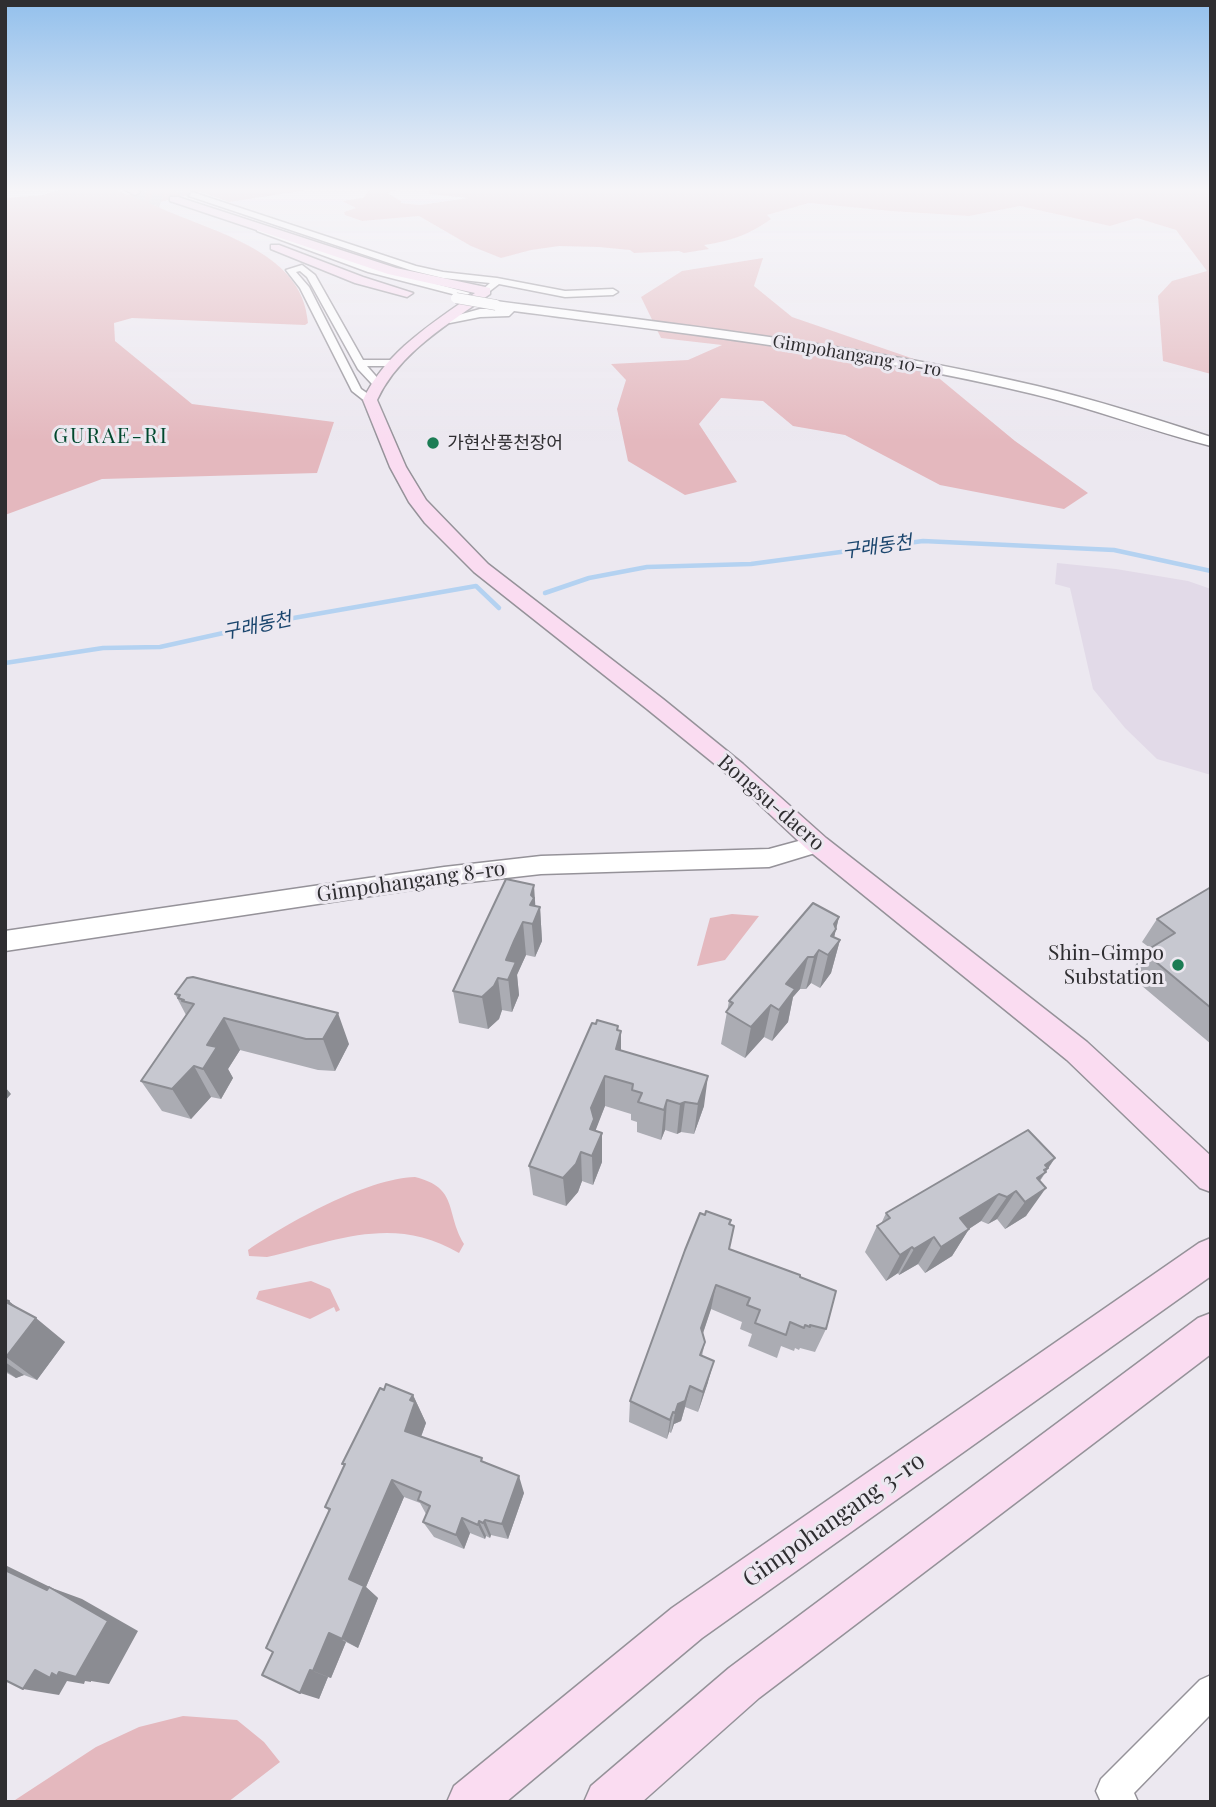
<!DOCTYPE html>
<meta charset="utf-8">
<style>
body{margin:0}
#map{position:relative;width:1216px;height:1807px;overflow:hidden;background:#ece8f0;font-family:"Playfair Display",serif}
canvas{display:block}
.frame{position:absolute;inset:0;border:7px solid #2f2e31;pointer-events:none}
</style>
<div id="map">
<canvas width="1216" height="1807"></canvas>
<div class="frame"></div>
</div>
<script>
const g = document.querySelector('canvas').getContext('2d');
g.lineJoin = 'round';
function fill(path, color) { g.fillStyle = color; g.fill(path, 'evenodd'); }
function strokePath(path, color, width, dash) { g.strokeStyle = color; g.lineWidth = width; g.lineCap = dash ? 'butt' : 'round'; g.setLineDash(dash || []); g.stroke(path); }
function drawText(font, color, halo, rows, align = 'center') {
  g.font = font + ' "Playfair Display","Noto Sans KR",serif'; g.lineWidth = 6; g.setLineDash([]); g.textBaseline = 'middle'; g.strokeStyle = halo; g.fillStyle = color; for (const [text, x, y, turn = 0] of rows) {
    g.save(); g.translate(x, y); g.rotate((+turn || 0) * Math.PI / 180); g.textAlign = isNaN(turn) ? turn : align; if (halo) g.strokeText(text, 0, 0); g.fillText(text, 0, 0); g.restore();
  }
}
const built = new Path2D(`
 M1057,563l59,6 72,12 23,8v186l-54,-16 -32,-31 -32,-39 -23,-101 -15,-4z`);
const green = new Path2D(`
 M66,188h46l16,7 30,-7h162l-91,14 -28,-10 -49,12c54,27 151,44 156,119l-3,2 -173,-7 -18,5 1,18 77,63 142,18 -17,51 -215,6 -97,36v-317l38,-3z
 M371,188l26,2 -10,3 14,8v2l19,2 48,-7 -39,-4v-6h782v186l-48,-13 -5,-65 14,-15 35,-10 -31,-41 -39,-12 -27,8 -90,-20 -51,10 -78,-5 -82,-8 -42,12 4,4c-22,16 -41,22 -67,26l5,4 -25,4 -5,-2 -45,2 -4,-3 -31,-3 -40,-1 -28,4 -30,8 -30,-12 -52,-30 -57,5 -17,-6 -1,-3 12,-4 -14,-7 21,-3z
 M763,258l-9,28 38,31 125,43 98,81 73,52 -24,16 -124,-24 -95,-50 -52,-9 -30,-25 -42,-3 -22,26 38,58 -52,13 -57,-34 -11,-52 9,-29 -15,-16 77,-4 34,-15 -61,-7 -20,-41 41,-26z
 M732,914l27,2 -34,44 -28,6 13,-48z
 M415,1177c44,11 30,35 49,67l-5,9c-66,-39 -123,-12 -192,4l-18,-1 -1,-6c41,-28 117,-71 167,-73z
 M311,1281l19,8 10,21 -4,2 -2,-5 -24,12 -54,-20 3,-8z
 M183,1716l54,4 27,22 16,20 -52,40h-216l84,-55 43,-20z`);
const stream = new Path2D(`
 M545,593l44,-15 58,-11 104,-3 172,-23 191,9 97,21
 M5,663l98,-15 57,-1 122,-27 194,-34 23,22`);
const minorTunnel = new Path2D(`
 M175,188l17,6`);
const secondaryTunnel = new Path2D(`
 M135,192l26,10`);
const minor = new Path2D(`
 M192,192l224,74 27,6 54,6 68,13 48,-2 5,3 -5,3 -48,2 -66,-13 -13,10 -5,-3 9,-8 -47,-5 -33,-8 -221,-74z
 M302,265l13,10 48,85h29l5,3 -5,3h-25l14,16 -9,2 -14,-15 -51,-92 -7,-6 -4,1 13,15 52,102 13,9v4h-8l-14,-11 -52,-103 -14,-18z
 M1211,1675v39l-77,79 4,9h-37l-5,-11 5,-12 99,-99z`);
const tertiary = new Path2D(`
 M257,227h8l111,41 94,25 -6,4 -96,-25 -111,-41z
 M496,301c181,24 363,43 541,85 59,14 116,32 174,51v9c-60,-15 -118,-38 -178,-52 -171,-41 -345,-60 -519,-83l-5,5 -29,1 -30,6 -6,-4 36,-10h17l-7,-4z
 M817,836l8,2 4,6 -4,6 -56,17 -228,7 -97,11 -439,66v-20l439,-64 97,-11 228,-7z`);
const secondary = new Path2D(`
 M121,188h13l6,4 -5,3z
 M170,197h8l218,71 94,20v6c-41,30 -91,58 -113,106l29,67 20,33 62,64 175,135 80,65 83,74 261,204 124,114v36l-11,-4 -133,-128 -259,-210 -81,-76 -80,-65 -173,-137 -49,-49 -16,-21 -19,-35 -27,-67c23,-49 70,-77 112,-107l-87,-19 -218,-73z
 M271,245h8l84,32 50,16 -6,4 -52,-14 -84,-34z
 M1211,1238v38l-509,362 -196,164h-59l7,-16 218,-178 527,-365z
 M1211,1313v41l-452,344 -117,104h-58l7,-16 138,-118 469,-350z`);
const tertiaryBridge = new Path2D(`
 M456,298l40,7`);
const wall = new Path2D(`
 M1211,887v157l-82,-69 15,-23 6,-4 -8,-6 15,-23z
 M535,907h5l2,34 -7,16 -9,-2 -9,19 2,21 -7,17 -10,-2 -3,9 -11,10 -29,-6 -6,-32z
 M839,917l-5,20 6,3 -9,33 -11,15 -9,-5 -5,6h-6l-7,8 -5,25 -16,19 -8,-4 -19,21 -24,-14 8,-43z
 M175,994l174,50 -14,27 -17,-1 -78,-20 -12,19 5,9 -12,21 -10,-2 -20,22 -29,-8 -21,-30 45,-66z
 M618,1030l3,1v19l83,56 -10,28 -13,-2 -4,2 -12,-4 -4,10 -24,-8v-10l-6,-2v-6l-26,-8 -10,24 7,32 -9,23 -11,-4 -4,11 -12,14 -33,-11 -4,-29z
 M1055,1158l-15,23 -14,35 -21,13 -8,-10 -9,5 -7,-3 -12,8 -17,27 -27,17 -7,-9 -19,11 -1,-2 -12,8 -21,-29 12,-26 4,-2 5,-11z
 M730,1225l-1,24 71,28 26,52 -11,23 -15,-4 -1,2 -4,-2 -1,3 -13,-5 -4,12 -29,-12 4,-12 -12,-5 2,-7 -31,-13 -8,24 2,9 -3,14 6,26 -10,30 -13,-5 -4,14 -7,3 -3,9 -2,-1 -2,7 -38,-17 1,-21z
 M5,1300l60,42 -28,38 -13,-5 -8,3 -11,-6z
 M384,1390l29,5 13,28 -5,14 62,24 41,32 -16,46 -17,-4 -1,3 -4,-2 -1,3 -15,-6 -6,16 -30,-12 -11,-15 3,-8 -6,-11 -16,-6 -38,90 12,11 -20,50 -12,-6 -15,36 -3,-1 -9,22 -46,-47 56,-141 -4,-4 19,-41 -2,-2z`);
const shadedWall = new Path2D(`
 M534,885l2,31 4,-9 2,34 -7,16 -5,-52 1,-10z
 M839,917l-9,37 10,-14 -9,33 -11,15 8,-33 -2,-1 8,-30z
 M523,922l3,33 -9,20 2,20 -7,17 -6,-52z
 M819,950l-8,33 -5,6 8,-32z
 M808,957l-8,32 -7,8 -5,25 -16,19 14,-57z
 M498,978l4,32 -3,9 -11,10 -6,-32z
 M771,1005l-7,32 -19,21 6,-31z
 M338,1013l11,31 -14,27 -12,-32z
 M224,1018l16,32 -12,19 5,9 -12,21 -18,-30 4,-24z
 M618,1026v15l3,-10v31l-5,18 1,-50z
 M194,1066l17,31 -20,22 -19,-30z
 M605,1076v30l-10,26 -5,-3 1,-21z
 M708,1076l-4,30 -10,28 4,-30z
 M5,1087l6,7 -6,7z
 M667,1100l-2,30 -4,10 3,-30z
 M685,1102l-4,30 -4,2 3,-30z
 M602,1133v29l-9,23 -1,-29z
 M581,1152l1,29 -4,11 -12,14 -3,-28z
 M1055,1158l-29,42 -4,-1 23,-34z
 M1046,1188l-20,28 -21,13 20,-27z
 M1016,1191l-19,28 -9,5 19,-27z
 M999,1194l-18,27 -37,24 16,-27z
 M969,1229l-17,27 -27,17 16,-26z
 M934,1237l-16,27 -19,11 15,-26z
 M912,1247l-14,26 -12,8 14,-26z
 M716,1285l-5,24 -14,42 4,-23z
 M9,1301l25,21 2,-4 29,24 -28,38 -31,-23 2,-54z
 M714,1361l-6,21 -10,30 5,-20z
 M5,1362l19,13 -8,3 -11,-8z
 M690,1386l-5,21 -4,14 -7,3 -3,9 4,-20 3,-9z
 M413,1395l13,28 -10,27 -11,-19 5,-31z
 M673,1412l-4,20 -2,7 3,-19z
 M519,1476l5,17 -16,46 -6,-15z
 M392,1480l12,17 -38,90 12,11 -20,50 -16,-9 7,-60z
 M462,1518l8,15 -6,16 -8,-14z
 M485,1520l6,15 -1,3 -7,-15z
 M479,1521l7,15 -1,3 -7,-14z
 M5,1565l47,23 30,11 56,32 -29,53 -18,-3v1l-6,-1 -1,3 -17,-3 -8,14 -36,-6 24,-99 -42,-20z
 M329,1633l17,9 -15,36 -18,-7z
 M310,1670l18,7 -9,22 -19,-6z`);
const building = new Path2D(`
 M506,879l28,6 -3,10 3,3 -4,7 10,2 -7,17 -10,-2 -9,19 -8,19 10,2 -8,18 -10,-2 -4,8 -12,11 -29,-6z
 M1211,887v121l-67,-56 31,-19 -18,-14z
 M813,903l26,14 -5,7 2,5 -5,7 9,4 -12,15 -9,-5 -5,7h-6l-22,27 9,5 -16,21 -8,-5 -20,22 -25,-15 7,-9 -4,-2z
 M193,977l145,36 -15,26h-17l-82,-21 -17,27 10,2 -14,22 -9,-3 -22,23 -31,-8 53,-77 -12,-3 2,-1 -6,-2 2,-3 -5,-1 12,-16z
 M597,1020l21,6 -1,4 4,1 -5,18 92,27 -10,28 -13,-2 -5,2 -13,-4 -3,10 -26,-8 4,-9 -10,-3 1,-6 -28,-8 -14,32 3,11 -4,10 12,4 -10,23 -11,-4 -5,12 -13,14 -34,-12 63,-143 4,1z
 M1028,1130l27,28 -10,7 3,3 -4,2 2,2 -9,6 9,10 -21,14 -9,-11 -9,6 -8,-3 -39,24 9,11 -28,18 -7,-10 -20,12 -2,-2 -12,8 -23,-29 13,-8 -4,-5z
 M706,1211l25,9 -2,4 5,2 -5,23 71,26v2l36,14 -10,38 -16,-4v2l-5,-2 -1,3 -14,-6 -4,13 -31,-12 5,-13 -13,-5 3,-7 -34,-13 -15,43 4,14 -5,13 14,6 -11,31 -13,-6 -5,15 -7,3 -3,9 -2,-1 -3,8 -40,-19 55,-151 15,-37 5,2z
 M5,1300l4,1 -1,2 28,15 -30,39z
 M386,1384l27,11 -3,5 5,2 -10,29 77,27 -1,3 38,15 -17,48 -17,-4 -2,3 -4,-2 -1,4 -16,-7 -6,17 -33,-13 7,-16 -12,-6 3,-8 -29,-12 -43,99 15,7 -22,53 -13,-6 -16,38 -3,-1 -10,23 -38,-18 11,-23 -7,-4 64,-139 -5,-2 20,-43h-3l38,-76 4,2z
 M5,1570l42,20 2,-3 59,34 -32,56 -17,-5 -2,4 -5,-3 -2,5 -15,-8 -12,19 -18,-9z`);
const markers = [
 [433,443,7,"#1b7c54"],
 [1178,965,7,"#1b7c54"]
];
const farStreetnames = [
 ["Gimpohangang 10-ro",857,356,10]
];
const farPoinames = [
 ["가현산풍천장어",447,443]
];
const farWaternames = [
 ["구래동천",877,547,-8],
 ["구래동천",257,626,-12]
];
const farQuarternames = [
 ["GURAE-RI",111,436]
];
const streetNames = [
 ["Bongsu-daero",771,803,41],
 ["Gimpohangang 8-ro",411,882,-8]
];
const poiNames = [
 ["Shin-Gimpo",1164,953],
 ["Substation",1164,977]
];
const nearStreetnames = [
 ["Gimpohangang 3-ro",834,1520,-35]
];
fill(built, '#e2dae8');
fill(green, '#e4b8be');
strokePath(stream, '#b4d2f1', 4.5);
strokePath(minorTunnel, '#c6c3ca', 9, [9, 4.5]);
strokePath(secondaryTunnel, '#c6c3ca', 11, [11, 6]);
strokePath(minor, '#959299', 3);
strokePath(tertiary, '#959299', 3);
strokePath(secondary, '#959299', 3);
fill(minor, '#fff');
fill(tertiary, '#fff');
fill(secondary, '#fadcf1');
strokePath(tertiaryBridge, '#959299', 11, []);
strokePath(tertiaryBridge, '#fff', 10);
fill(wall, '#abacb3');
fill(shadedWall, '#8b8c92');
fill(building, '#c7c8d0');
strokePath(building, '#8b8c92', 2);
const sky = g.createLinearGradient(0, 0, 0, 441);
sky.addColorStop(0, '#93c0ec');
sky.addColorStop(0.43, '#f6f5f8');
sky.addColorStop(1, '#f6f5f800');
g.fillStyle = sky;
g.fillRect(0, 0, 1216, 441);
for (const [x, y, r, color] of markers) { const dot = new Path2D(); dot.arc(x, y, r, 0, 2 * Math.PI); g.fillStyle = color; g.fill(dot); strokePath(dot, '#ece8f0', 2.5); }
drawText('18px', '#2f2e31', '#ece8f0', farStreetnames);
drawText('18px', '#2f2e31', '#ece8f0', farPoinames, 'left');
drawText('italic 19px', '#1a456d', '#ece8f0', farWaternames);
g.letterSpacing = '2px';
drawText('21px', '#00482d', '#ece8f0', farQuarternames);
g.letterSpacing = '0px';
drawText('21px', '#2f2e31', '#ece8f0', streetNames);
drawText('21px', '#2f2e31', '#ece8f0', poiNames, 'right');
drawText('24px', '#2f2e31', '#ece8f0', nearStreetnames);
</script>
